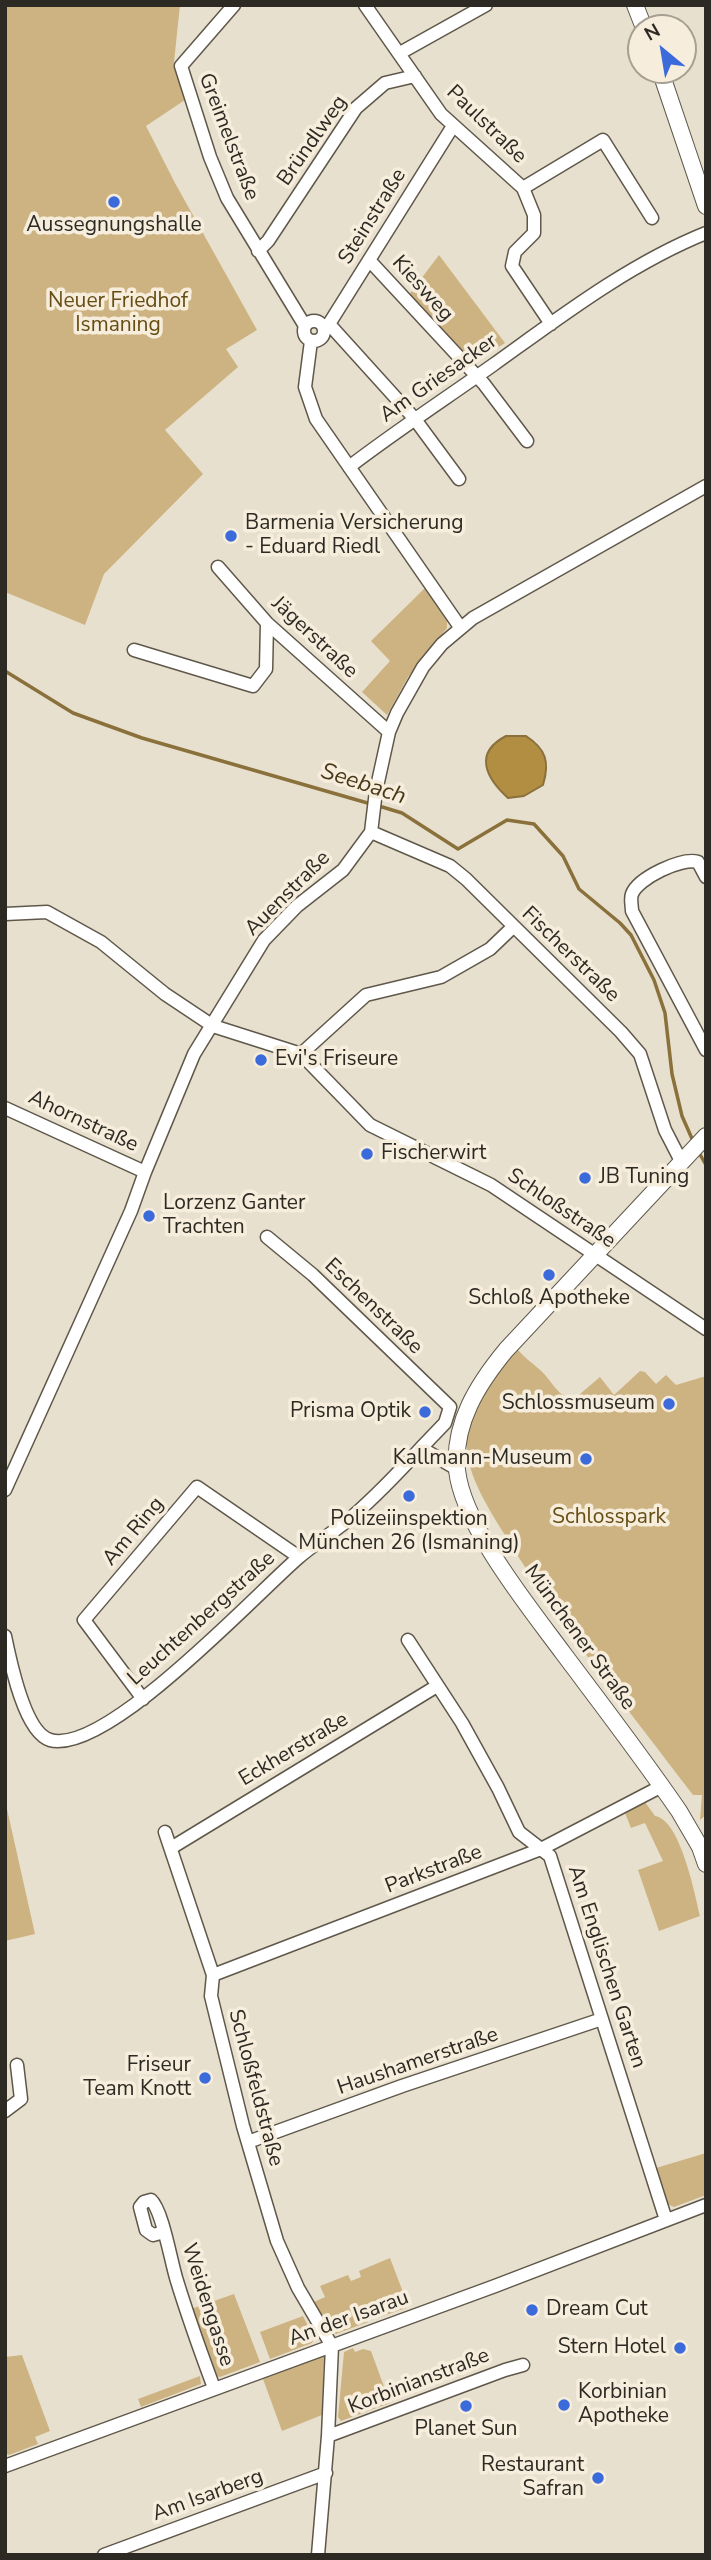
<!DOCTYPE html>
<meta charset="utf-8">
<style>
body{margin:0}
#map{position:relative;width:711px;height:2560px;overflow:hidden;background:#e8e0cf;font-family:"Nunito Sans",sans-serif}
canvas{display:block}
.frame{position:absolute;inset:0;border:7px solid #2d2a24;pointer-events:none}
.north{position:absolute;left:627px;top:14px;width:70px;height:70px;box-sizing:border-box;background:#f6eddc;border:2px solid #a69f92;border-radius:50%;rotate:330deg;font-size:19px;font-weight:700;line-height:28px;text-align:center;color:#2d2a24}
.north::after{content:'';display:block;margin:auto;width:24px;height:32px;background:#3b6bdb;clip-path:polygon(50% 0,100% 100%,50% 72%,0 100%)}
</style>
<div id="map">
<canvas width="711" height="2560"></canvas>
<div class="frame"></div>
<div class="north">N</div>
</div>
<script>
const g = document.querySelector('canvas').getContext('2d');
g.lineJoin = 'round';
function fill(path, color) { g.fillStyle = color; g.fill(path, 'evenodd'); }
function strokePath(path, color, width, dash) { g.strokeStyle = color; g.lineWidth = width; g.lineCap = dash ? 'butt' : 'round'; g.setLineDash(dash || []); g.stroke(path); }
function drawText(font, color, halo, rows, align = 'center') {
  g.font = font + ' "Nunito Sans",sans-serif'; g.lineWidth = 7; g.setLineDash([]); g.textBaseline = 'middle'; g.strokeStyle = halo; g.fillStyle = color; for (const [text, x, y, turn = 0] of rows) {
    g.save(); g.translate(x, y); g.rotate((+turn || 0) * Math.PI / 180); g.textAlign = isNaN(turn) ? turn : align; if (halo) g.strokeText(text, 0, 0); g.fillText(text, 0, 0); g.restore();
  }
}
const green = new Path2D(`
 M5,5h175l-6,57 11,38 -39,26 29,57 82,147 -31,19 12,18 -73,63 38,44 -99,100 -19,51 -80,-33z
 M439,255l66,88 -33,21 -64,-68z
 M425,588l22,33v7l-39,49 -21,38 -25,-23 28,-31 -19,-20z
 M517,1349c7,8 14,13 22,20 14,12 15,24 34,31l27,-23 14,18 26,-24 5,1 11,12 10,-9 10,10 30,-9v439l-6,5 2,-25h-9c-63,-83 -129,-165 -184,-253 -16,-27 -39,-60 -42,-91 -4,-40 26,-75 50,-102z
 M5,1800l30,134 -30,7z
 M645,1802l10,14c25,3 40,78 45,100l-41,15 -21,-61 25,-9 -18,-38 -14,5 -6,-15z
 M706,2153v42l-32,12 -7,-3 -11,-36z
 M390,2258l16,42v8l-29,10 -5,-10 -8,3 4,11 -32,12 -6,-2 -16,-30 11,-5 -5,-11 28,-11 3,6 10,-4 -2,-6z
 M234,2294l26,68 -40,15 -5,-1 -24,-67z
 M303,2316l11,22 -2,5 -42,16 -10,-27z
 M353,2348l2,4 8,-3 8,2 19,52 -49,18 -3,-4 6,-65z
 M22,2355l28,76 -15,6 3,7 -29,11 -4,-2v-96z
 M324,2356l-2,59 -40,16 -19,-52z
 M200,2376l1,8 -60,23 -3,-8z`);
const water = new Path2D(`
 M506,736h20c20,13 24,26 17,49l-19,11 -16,2c-22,-20 -35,-45 -2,-62z`);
const stream = new Path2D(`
 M5,671l68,42 69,25 229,66
 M379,806l23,7 56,36 49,-29 27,4 29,32 16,33 41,34 11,12 23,45 11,33 7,61 10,42 11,25
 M698,1151l8,14`);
const minor = new Path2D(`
 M234,5l-53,61 29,91 17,41 78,128
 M365,5l76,109 82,74 80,-48 49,78
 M400,53l86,-48
 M523,188l11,27v18l-19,19 -3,14 39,58
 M258,251l10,-10 88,-133 29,-25 30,-7
 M369,260l115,124 43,57
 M304 331a10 10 0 1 1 20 0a10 10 0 1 1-20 0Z
 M329,324l85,94 45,61
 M324,327l5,-3 124,-198
 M311,341l-6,46 11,32 144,208
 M349,467c47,-36 96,-68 144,-102 67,-48 136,-101 213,-132
 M218,567l49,56 122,109
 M134,650l119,36 13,-17 1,-46
 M371,832l79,34 16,13 155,153 19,22 25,76 16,31
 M706,877l-8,-15c-16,-5 -60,16 -66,32 -2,5 0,12 0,17l74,139
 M5,914l42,-2 54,30 64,52 48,32 88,28 69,71 121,60 215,144
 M301,1054l65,-59 75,-18 49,-28 23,-22
 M5,1108l140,64
 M267,1237l46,38 137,132 -5,16 -24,25
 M5,1490l126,-279 14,-39 49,-118 70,-114 33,-34 46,-36 28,-38 5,-41 13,-59 8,-19 26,-46 19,-23 31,-26 233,-132
 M5,1636c5,24 19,96 45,104 56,16 205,-145 248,-182 17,-15 38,-27 55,-42 24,-21 46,-44 68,-68l36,21
 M408,1640l54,83 36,65 21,44 31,24 116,364
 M143,1699l-59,-79 113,-133 102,70
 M165,1832l48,143 -2,21 32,130 34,115 21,47 34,58 -4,90 -10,119
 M171,1848l266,-162
 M213,1975l328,-126 121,-63
 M5,2111l16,-12 -4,-34
 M248,2142l154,-56 200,-67
 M164,2232l-11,3 -7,-5 -6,-23 4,-5 7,-2c12,11 20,63 26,81 11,36 24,72 37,107
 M328,2436l177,-66 18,-5
 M5,2466l490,-180 211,-81
 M104,2555l222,-82`);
const secondary = new Path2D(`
 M635,5l9,23
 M660,70l46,136
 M706,1136l-200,214c-28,34 -53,73 -49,120 6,56 72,137 106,183 39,52 79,104 116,158l21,36 6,17`);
const markers = [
 [114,202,7,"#3b6bdb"],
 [231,536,7,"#3b6bdb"],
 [261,1060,7,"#3b6bdb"],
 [367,1154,7,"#3b6bdb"],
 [585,1178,7,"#3b6bdb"],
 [149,1216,7,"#3b6bdb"],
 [549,1275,7,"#3b6bdb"],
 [669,1404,7,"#3b6bdb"],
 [425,1412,7,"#3b6bdb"],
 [586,1459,7,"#3b6bdb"],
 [409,1496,7,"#3b6bdb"],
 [205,2078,7,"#3b6bdb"],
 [532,2310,7,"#3b6bdb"],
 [680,2348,7,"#3b6bdb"],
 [564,2405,7,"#3b6bdb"],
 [466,2406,7,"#3b6bdb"],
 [598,2478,7,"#3b6bdb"]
];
const streetNames = [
 ["Paulstraße",486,125,44],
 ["Greimelstraße",228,137,69],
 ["Bründlweg",313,141,-55],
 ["Steinstraße",373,217,-58],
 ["Kiesweg",422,289,48],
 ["Am Griesacker",439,379,-35],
 ["Jägerstraße",314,638,43],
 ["Auenstraße",288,894,-45],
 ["Fischerstraße",570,955,44],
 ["Ahornstraße",83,1122,25],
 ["Schloßstraße",561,1209,34],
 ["Eschenstraße",373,1307,44],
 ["Am Ring",134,1532,-50],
 ["Leuchtenbergstraße",202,1619,-42],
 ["Münchener Straße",579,1638,54],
 ["Eckherstraße",294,1750,-31],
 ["Parkstraße",434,1870,-21],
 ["Am Englischen Garten",606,1967,72],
 ["Haushamerstraße",418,2062,-19],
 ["Schloßfeldstraße",255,2088,75],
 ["Weidengasse",207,2305,72],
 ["An der Isarau",349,2319,-20],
 ["Korbinianstraße",419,2382,-21],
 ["Am Isarberg",208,2496,-20]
];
const poiNames = [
 ["Aussegnungshalle",114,226,"center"],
 ["Barmenia Versicherung",245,524],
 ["- Eduard Riedl",245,548],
 ["Evi's Friseure",275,1060],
 ["Fischerwirt",381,1154],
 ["JB Tuning",599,1178],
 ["Lorzenz Ganter",163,1204],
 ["Trachten",163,1228],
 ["Schloß Apotheke",549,1299,"center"],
 ["Schlossmuseum",655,1404,"right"],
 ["Prisma Optik",411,1412,"right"],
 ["Kallmann-Museum",572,1459,"right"],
 ["Polizeiinspektion",409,1520,"center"],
 ["München 26 (Ismaning)",409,1544,"center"],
 ["Friseur",191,2066,"right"],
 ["Team Knott",191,2090,"right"],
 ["Dream Cut",546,2310],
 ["Stern Hotel",666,2348,"right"],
 ["Korbinian",578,2393],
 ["Apotheke",578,2417],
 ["Planet Sun",466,2430,"center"],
 ["Restaurant",584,2466,"right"],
 ["Safran",584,2490,"right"]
];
const parkNames = [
 ["Neuer Friedhof",118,302],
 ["Ismaning",118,326],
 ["Schlosspark",609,1518]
];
const waterNames = [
 ["Seebach",363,785,18]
];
fill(green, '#cdb381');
fill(water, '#b28e43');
strokePath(water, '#8a703a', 2);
strokePath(stream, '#8a703a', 3.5);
strokePath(minor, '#5f584a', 15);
strokePath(secondary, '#5f584a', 18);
strokePath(minor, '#fff', 12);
strokePath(secondary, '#fff', 16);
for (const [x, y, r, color] of markers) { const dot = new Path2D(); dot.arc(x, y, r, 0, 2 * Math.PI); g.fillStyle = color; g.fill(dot); strokePath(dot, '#f6eddc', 2.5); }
drawText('21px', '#2d2a24', '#f6eddc', streetNames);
drawText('21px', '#2d2a24', '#f6eddc', poiNames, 'left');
drawText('21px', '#664d13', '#f6eddc', parkNames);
drawText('italic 23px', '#493918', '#f6eddc', waterNames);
</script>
